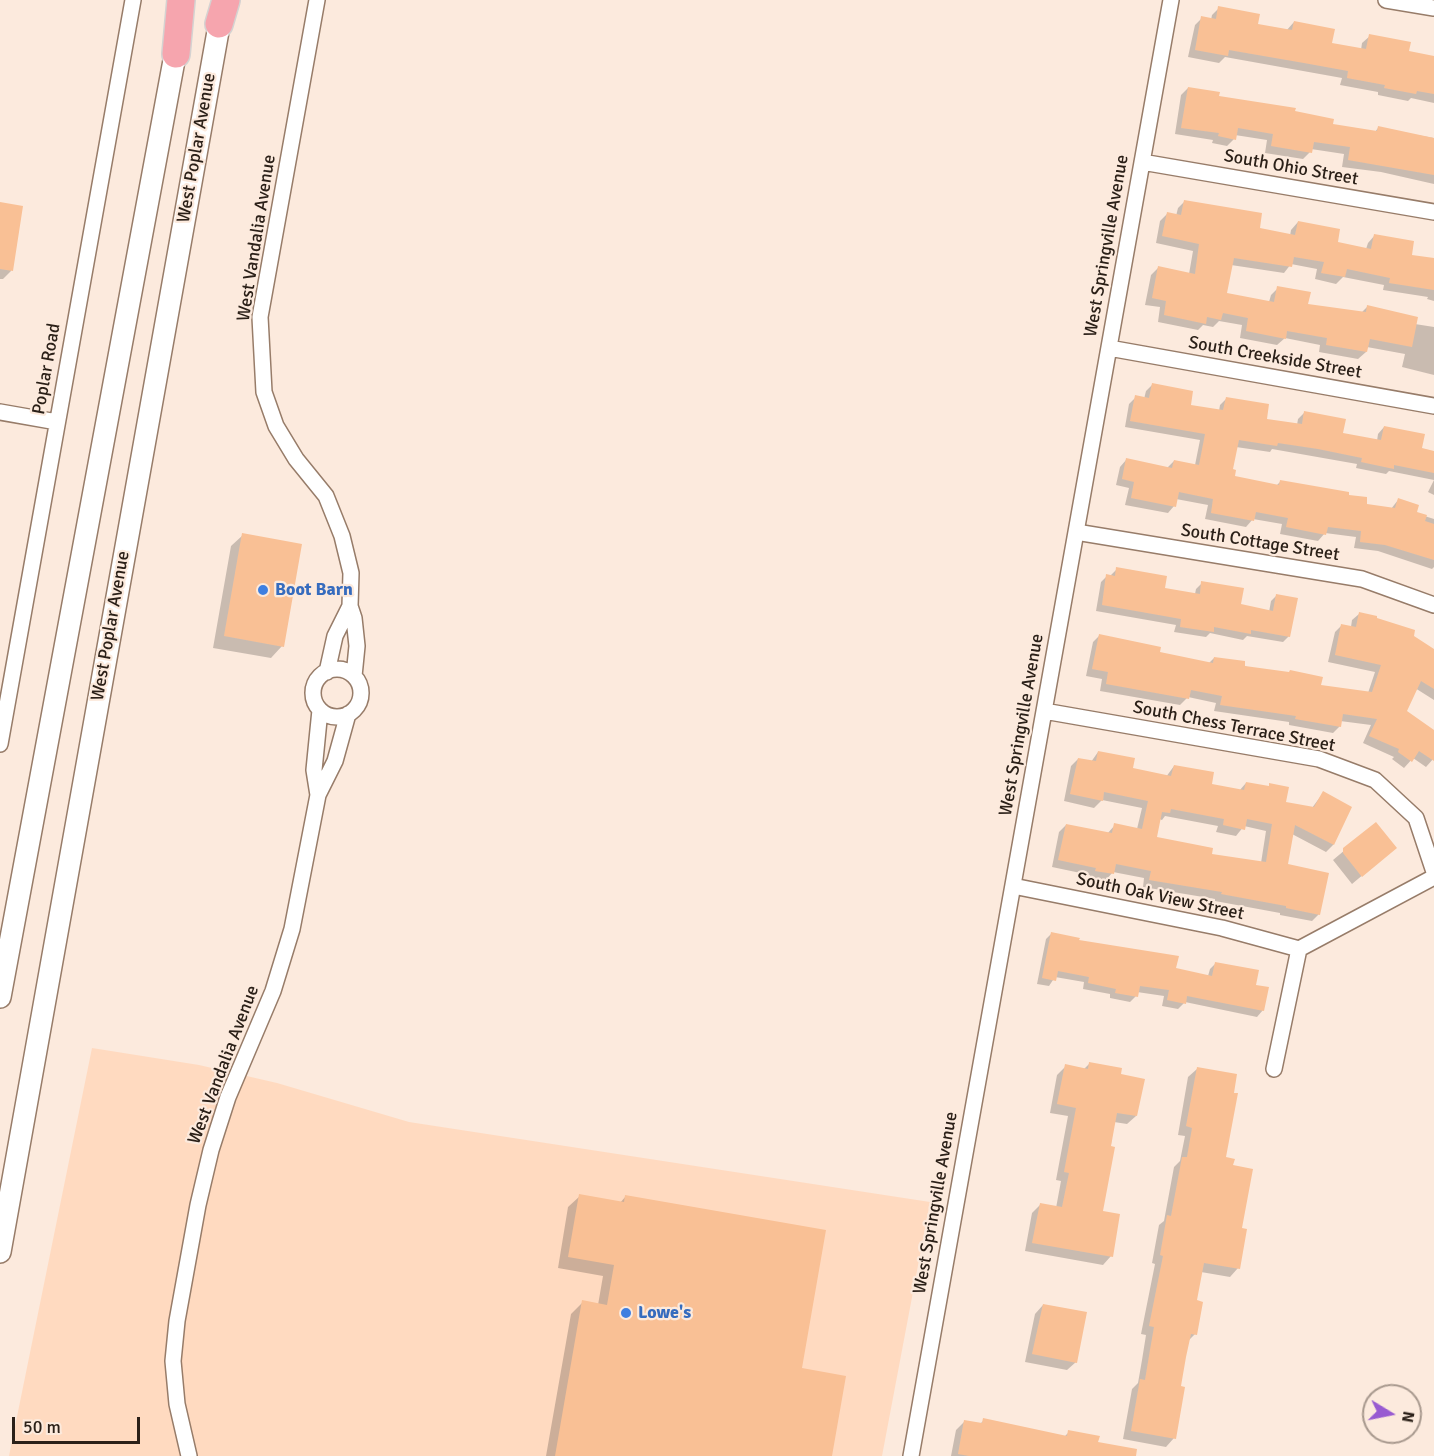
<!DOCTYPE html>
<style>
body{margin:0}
#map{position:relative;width:1434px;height:1456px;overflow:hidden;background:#fceadd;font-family:Signika,sans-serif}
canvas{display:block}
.north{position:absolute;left:1362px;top:1384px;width:60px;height:60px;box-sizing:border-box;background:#fceadd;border:2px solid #a8998e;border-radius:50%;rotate:100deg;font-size:16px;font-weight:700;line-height:24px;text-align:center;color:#2b2018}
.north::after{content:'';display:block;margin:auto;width:21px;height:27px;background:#985bd1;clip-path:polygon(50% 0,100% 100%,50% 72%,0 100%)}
.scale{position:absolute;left:12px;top:1417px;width:128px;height:27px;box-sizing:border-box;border:3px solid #2b2018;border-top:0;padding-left:8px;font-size:18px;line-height:21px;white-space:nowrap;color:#2b2018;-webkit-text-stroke:4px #fceadd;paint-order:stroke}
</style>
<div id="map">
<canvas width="1434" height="1456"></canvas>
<div class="north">N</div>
<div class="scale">50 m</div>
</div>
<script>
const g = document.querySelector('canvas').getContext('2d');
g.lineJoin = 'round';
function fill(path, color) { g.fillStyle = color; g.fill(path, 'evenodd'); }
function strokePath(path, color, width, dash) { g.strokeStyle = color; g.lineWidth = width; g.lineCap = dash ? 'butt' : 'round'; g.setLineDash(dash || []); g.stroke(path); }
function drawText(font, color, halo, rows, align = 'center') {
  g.font = font + ' Signika,sans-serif'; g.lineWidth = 4.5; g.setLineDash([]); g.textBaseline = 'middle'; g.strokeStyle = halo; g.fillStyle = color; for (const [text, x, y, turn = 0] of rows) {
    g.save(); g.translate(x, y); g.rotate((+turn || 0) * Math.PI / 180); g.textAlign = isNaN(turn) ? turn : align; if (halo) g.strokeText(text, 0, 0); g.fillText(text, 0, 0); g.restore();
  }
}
const built = new Path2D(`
 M92,1048l107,17 78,18 132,39 521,80 -48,254h-873z`);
const shadow = new Path2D(`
 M1219,8l37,17 30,6 8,-9 36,22 31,6 1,-7 8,-7 37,17 27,5v45l-23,-5 -3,3 -30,-6v-3l-38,-7 2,-7 -117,-21 -6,6 -31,-6 7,-32 7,-7 9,2 1,-5z
 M1188,88l29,9 77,16 37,12 44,7 3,-4 56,10v46l-53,-12 -39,-5 2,-13 -33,-5 -1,3 -7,7 -38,-6 2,-13 -32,-5 -1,4 -7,7 -15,-3 1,-3 -38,-6 6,-39z
 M1185,201l73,28 32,7 1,-6 7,-8 38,21 30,6 2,-6 7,-8 35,22 24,3v41l-7,-2 1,-2 -45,-7 1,-5 -41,-8 -7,7 -21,-5 2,-10 -26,-5 -7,9 -53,-8 -6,29 44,8 2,-7 7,-7 29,17 54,8 6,-6 48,17 19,3v48l-32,-8 3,-13 -38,-7 -1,5 -8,7 -39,-7 1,-7 -35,-7 -8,7 -37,-7 2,-13 -23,-4 -6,6 -10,-2 -5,5 -40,-8 2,-15 -15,-2 6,-30 7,-7 31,6 4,-23 -37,-8 4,-22 7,-7 9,2 2,-8z
 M0,203l11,68 -8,8h-3z
 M1152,385l37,21 30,5 1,-6 6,-6 39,22 32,4 1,-6 6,-6 37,21 36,7 1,-7 6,-7 36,23 14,2v43l-6,-3 6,-12 -45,-9 -3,3 -30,-6 1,-4 -85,-15 -2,3 -34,-5 -5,24 2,7 43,8 4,-4 67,14 18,9 26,4 7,-9 17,13 19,6v48l-2,2 -54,-18 -24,-3 2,-11 -31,-4 -7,8 -38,-7 2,-10 -29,-5 -7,8 -41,-8 3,-14 -32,-6 -2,7 -6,7 -43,-8 4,-17 -13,-3 4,-18 6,-7 41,8 7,-7 21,4 5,-25 -75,-13 4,-23 7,-7 8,2 2,-8z
 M243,535l39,111 -11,12 -58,-10 18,-102z
 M1117,569l46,20 32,5 1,-5 6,-6 37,23 30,6 2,-11 6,-6 12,41 -6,6 -36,-6 -4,4 -33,-7 -4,4 -32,-5 2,-7 -80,-14 5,-29 6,-6h3z
 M1359,614l53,22 22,15v49l-19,-12 -10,23 29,20v27l-8,9 -13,-9 -9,10 -12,-9 2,-2 -31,-14 8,-18 -31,-4v5l-7,7 -44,-8v-3l-75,-11 2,-8 -28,-6 -8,8 -80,-14 2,-12 -16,-3 7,-34 7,-7 58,18 51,10 5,-5 105,28 49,7 7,-21 -47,-10 7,-30 7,-7 9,2 1,-7z
 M1098,752l33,17 35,8 8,-11 36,19 29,6 7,-8 22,4 2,-2 14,18 28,5 11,-15 27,14 -17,38 -7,7 -34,-18 -6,32 33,48 -7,7 -32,-6v-2l-65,-12v-2l-72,-12 1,-9 -31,-6 -8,9 -16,-3 1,-3 -38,-8 7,-35 7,-7 41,9 8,-9 22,4 5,-21 -40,-8 -8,8 -30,-7 7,-35 7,-7 13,3zM1165,816l53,10 -2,6 20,4 8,-10 22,5 -5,32 -51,-7 -55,-18 4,-19 3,1z
 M1376,824l19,24 -43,36 -19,-24z
 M1052,933l122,36 34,7 2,-7 6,-6 38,23 9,24 -6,7 -72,-15 -7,7 -16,-3 2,-10 -27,-4 -1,4 -6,6 -20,-4v-4l-27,-5 1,-7 -29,-5 -6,9 -12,-2 9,-45z
 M1089,1064l30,12 17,40 -9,8 -13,-2 -12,90 9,44 -8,9 -78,-14 7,-38 8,-8 16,3 5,-27 -5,-1 12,-64 -18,-3 7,-38 9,-9 18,3z
 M1197,1069l27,89 8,8 8,64 -2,38 -8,9 -29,-5 -6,29v33l-7,7 -9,46 -5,51 -8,9 -43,-8 9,-50 6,-6 4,-23 4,-25 -5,-1 14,-70 -3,-1 7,-38 5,-4 10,-54 6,-6 5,-25 -7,-1 10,-58z
 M580,1196l40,7 6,-7 174,173 31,87h-285l25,-142 12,-12 15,3 5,-29 -45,-8 10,-61z
 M1043,1305l33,57 -9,8 -42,-8 10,-48z
 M984,1420l80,17 5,-5 52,24h-170l5,-26 9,-9 15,3z`);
const building = new Path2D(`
 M1218,6l42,8 -2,10 34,6 2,-9 41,8 -3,14 34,6 3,-15 42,8 -2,9 25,5v38l-17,-3 -1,3 -32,-6 1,-3 -38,-7 1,-7 -44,-8 -75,-13 -1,6 -33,-6 6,-34 15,3z
 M1188,87l32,5 -1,4 77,12 -1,3 39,8 -1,5 44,7 1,-5 56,12v37l-86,-15 2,-13 -36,-5 -2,11 -41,-7 2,-12 -35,-6 -2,12 -18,-4 1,-3 -38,-5z
 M1184,200l78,13 -2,15 35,7 3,-14 42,8 -2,13 33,7 3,-15 40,7 -2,14 22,3v32l-45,-7 1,-5 -43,-9 -2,8 -24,-4 3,-11 -30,-5 -2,10 -58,-9 -7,35 47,9 3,-16 34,6 -3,12 58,8 1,-7 51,12 -6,30 -42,-8 -3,13 -41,-7 1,-7 -40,-7 -1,8 -40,-8 2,-13 -25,-5 -2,7 -14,-3 -1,7 -42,-9 2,-14 -14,-3 6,-32 37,8 4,-30 -37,-8 5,-24 14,3z
 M0,202l23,4 -10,65 -13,-2z
 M1152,383l41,8 -2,14 32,5 3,-13 43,7 -2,15 35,5 2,-13 42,8 -3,14 38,7 3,-14 41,8 -3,14 12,3v22l-40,-8v4l-33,-7 1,-4 -44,-9 -40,-6 -1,3 -38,-6 -6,29 3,1 -1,6 44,9 1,-5 69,12v3l18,2v7l28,4 3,-10 21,7 -2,7 10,3 -2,6 9,3v36l-49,-15 -25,-3 1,-11 -33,-4 -2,8 -40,-8 2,-9 -32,-6 -2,9 -43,-8 2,-14 -34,-7 -3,15 -45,-9 3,-16 -12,-3 4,-21 46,10 2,-8 25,5 6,-31 -75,-13 5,-26 14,3z
 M242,533l60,11 -18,103 -60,-11z
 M1116,567l51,9 -2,12 35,6 1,-13 43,7 -3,16 32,7 3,-17 22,4 -8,39 -39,-7v4l-37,-7v5l-34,-5 1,-8 -79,-14 4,-31 9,2z
 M1359,612l18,4v2l38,12 -1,6 20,13v40l-13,-8 -14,30 27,19v31l-15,-10 -7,11 -14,-10 1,-3 -30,-13 8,-17 -34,-5 -2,13 -17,-3 -29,-5 1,-3 -76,-11 2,-9 -31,-6 -2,9 -83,-15 2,-12 -16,-3 7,-35 62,13 -1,5 53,11 1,-6 31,4v5l44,6 1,-2 33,7 -2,8 51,7 9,-27 -46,-10 6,-31 15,3z
 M1098,751l37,7 -2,10 38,8 3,-11 40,7 -2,12 32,6 2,-8 23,4v-3l20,4 -3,15 28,5 9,-16 29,16 -18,38 -39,-20 -7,39 41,9 -9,42 -34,-7v-2l-65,-12 1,-2 -73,-12 2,-9 -35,-7 -2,10 -19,-3 1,-3 -38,-8 8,-36 46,9 2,-10 28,6 6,-28 -44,-9 -1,9 -33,-7 8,-36 18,3zM1171,809l53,10 -1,6 22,5 2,-11 25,5 -6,38 -54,-8 1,-6 -56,-11 5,-25 8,1z
 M1376,822l21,26 -35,29 -19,-24v-5z
 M1051,932l29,6 -1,2 100,16 -3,12 36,8 3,-14 44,8 -3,15 13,2 -5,24 -77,-15 -1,8 -19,-4 2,-10 -29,-4 -2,11 -23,-4 1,-4 -28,-6 1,-6 -31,-6 -2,10 -14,-3z
 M1089,1062l33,6 -1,6 24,5 -8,37 -20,-3 -6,33 4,1 -12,64 17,3 -7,43 -81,-14 8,-40 22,4 7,-34 -5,-1 12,-64 -19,-4 8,-40 23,5z
 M1197,1067l40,7 -3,19h4l-12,64 9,2 -2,6 20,4 -11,59 5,1 -7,40 -36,-6 -7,37 6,2 -6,33 -6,-1 -5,23 -5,29 4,1 -9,52 -45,-8 9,-52 5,1 5,-30 4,-23 -5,-1 14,-70 -3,-1 7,-40 4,1 11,-59h5l5,-29 -6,-2z
 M579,1194l45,8 1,-7 201,35 -24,138 44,8 -14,80h-277l27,-156 25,5 7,-40 -46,-8z
 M1043,1304l44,8 -10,51 -45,-9z
 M983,1418l84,18 1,-6 32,6 -2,6 39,7 -1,7h-167l-11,-2 6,-34 18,3z`);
const minor = new Path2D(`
 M317,0l-57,317 4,75 12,34 20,33 30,37 16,40 9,37 -1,33 4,12 3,28 -3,30
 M1386,0l48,8
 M1142,162l292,50
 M1109,348l325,58
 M0,412l57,10
 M1076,532l286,47 72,26
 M313 693a24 24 0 1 1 48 0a24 24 0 1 1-48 0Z
 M327,672l8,-36 15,-30
 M1044,711l275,48 56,21 41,38 18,54
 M0,744l133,-744
 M318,795l-4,-25 6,-60
 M1013,886l209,42 77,21
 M1274,1069l25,-120 135,-72
 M189,1456l-12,-52 -4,-43 4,-40 21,-116 13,-55 17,-53 45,-106 19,-62 26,-134 17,-34 13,-47
 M911,1456l260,-1456`);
const secondary = new Path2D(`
 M0,997l178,-958
 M0,1252l222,-1243`);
const motorway = new Path2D(`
 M219,24l7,-24
 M176,54l5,-54`);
const markers = [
 [263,590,6,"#3f7fe0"],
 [626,1313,6,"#3f7fe0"]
];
const streetNames = [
 ["West Poplar Avenue",197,148,-80],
 ["South Ohio Street",1291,168,10],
 ["West Vandalia Avenue",257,238,-81],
 ["West Springville Avenue",1107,246,-80],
 ["South Creekside Street",1275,358,10],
 ["Poplar Road",47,369,-80],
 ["South Cottage Street",1260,543,9],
 ["West Poplar Avenue",111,626,-80],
 ["West Springville Avenue",1022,725,-80],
 ["South Chess Terrace Street",1234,727,11],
 ["South Oak View Street",1160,897,12],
 ["West Vandalia Avenue",224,1065,-69],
 ["West Springville Avenue",936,1203,-80]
];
const shopNames = [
 ["Boot Barn",275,590],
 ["Lowe's",638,1313]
];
fill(built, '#ffdac0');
fill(shadow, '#0003');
fill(building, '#f9c095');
strokePath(minor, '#977c69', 18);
strokePath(secondary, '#977c69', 24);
strokePath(motorway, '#d5d2d1', 30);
strokePath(minor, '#fff', 15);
strokePath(secondary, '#fff', 21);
strokePath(motorway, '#f6a5ae', 27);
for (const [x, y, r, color] of markers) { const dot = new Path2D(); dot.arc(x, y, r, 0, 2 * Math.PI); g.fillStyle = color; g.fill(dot); strokePath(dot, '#fceadd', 2); }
drawText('18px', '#2b2018', '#fceadd', streetNames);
drawText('bold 18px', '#366cbe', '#fceadd', shopNames, 'left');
</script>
